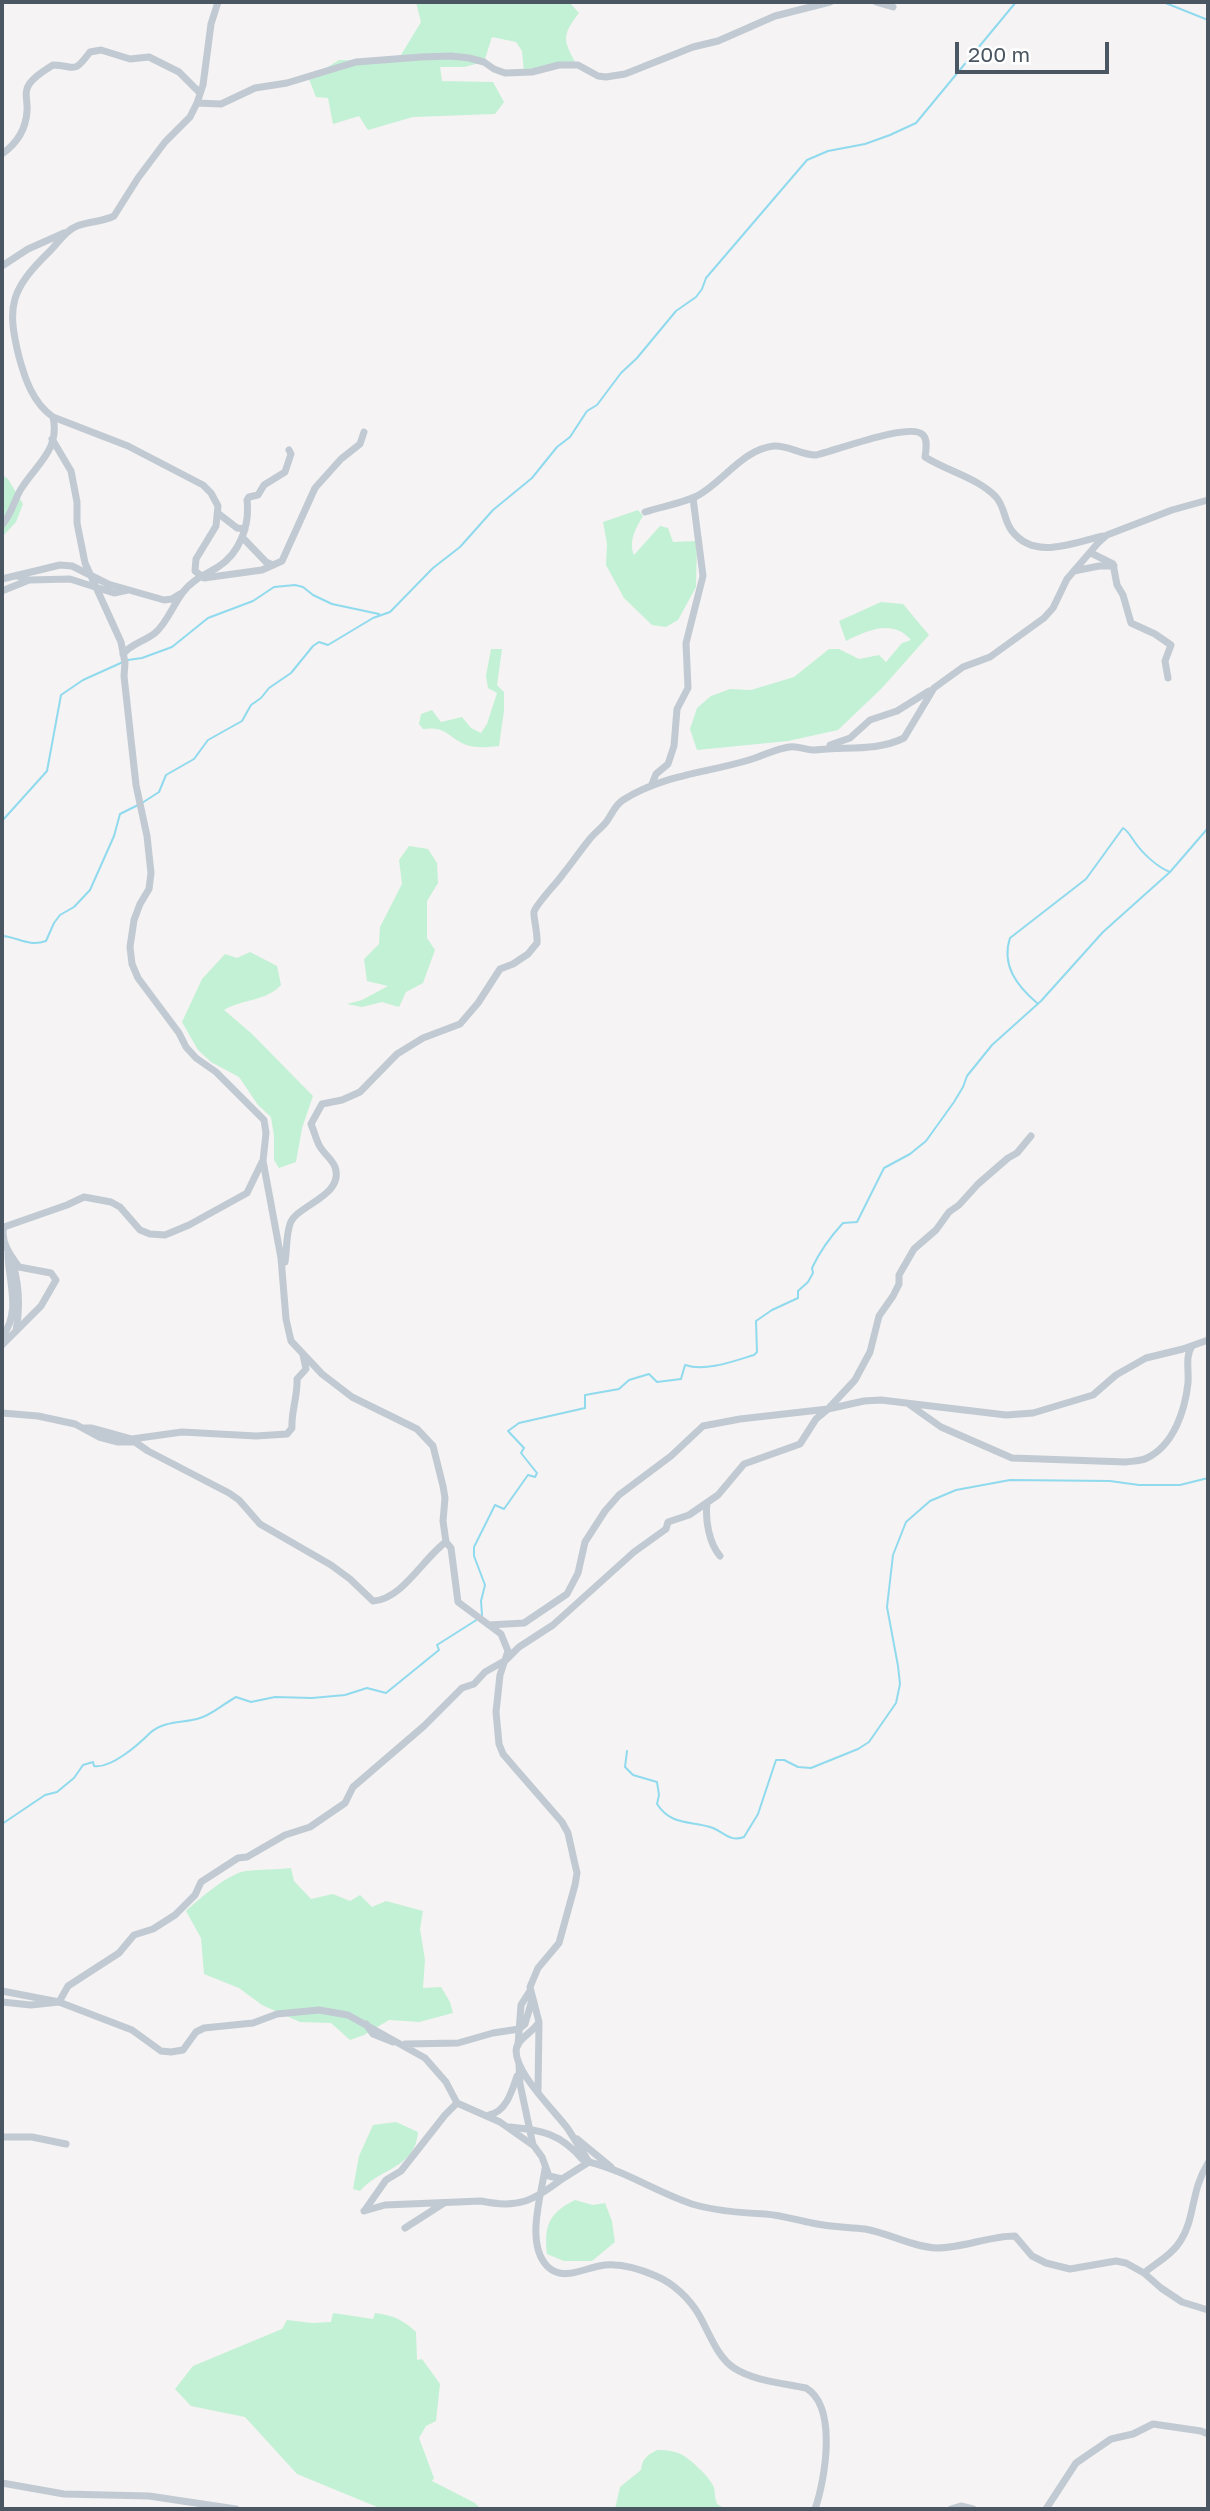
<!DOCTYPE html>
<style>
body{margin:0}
#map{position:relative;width:1210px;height:2511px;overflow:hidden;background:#f5f3f3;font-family:"Golos Text",sans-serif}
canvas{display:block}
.frame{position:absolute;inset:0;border:4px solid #4a5661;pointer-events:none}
.scale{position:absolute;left:955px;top:42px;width:154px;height:32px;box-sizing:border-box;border:4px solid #4a5661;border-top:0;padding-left:9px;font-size:21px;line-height:24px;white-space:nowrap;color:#4a5661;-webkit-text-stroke:5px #fff;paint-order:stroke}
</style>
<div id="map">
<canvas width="1210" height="2511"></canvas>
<div class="frame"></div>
<div class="scale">200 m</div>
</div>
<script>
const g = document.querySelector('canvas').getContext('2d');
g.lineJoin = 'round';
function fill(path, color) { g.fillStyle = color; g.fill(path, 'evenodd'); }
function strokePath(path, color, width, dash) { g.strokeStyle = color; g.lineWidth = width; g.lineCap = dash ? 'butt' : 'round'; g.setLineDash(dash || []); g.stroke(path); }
const green = new Path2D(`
 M416,2h153l10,11c-19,24 -15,29 -1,54l-30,1 -24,5 -2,-22 -6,-9 -24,-5 -8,25 -20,5h-24l2,14 51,1 11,20 -9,12 -82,3 -45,13 -9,-14 -26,8 -5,-26 -12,-1 -7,-18 30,-19 43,1 19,-6 20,-33z
 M2,475l6,4 15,25 -7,18 -14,15z
 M638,510l5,6c-7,12 -15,25 -9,39l26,-29 8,2 5,14 24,-1 -1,46 -18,33 -12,7 -14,-2 -28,-27 -18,-33 1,-21 -4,-22z
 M881,602l22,2 26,31 -47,53 -44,42 -50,11 -91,9 -7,-21 7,-21 14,-12 19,-7 21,1 43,-13 35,-28h10l20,10 20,-4 7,7 16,-19 9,-3c-18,-21 -43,-10 -65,1l-7,-20z
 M491,649h11l-5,36 7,7v19l-5,35c-11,1 -24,3 -35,-2 -17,-8 -18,-18 -41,-15l-4,-5 2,-10 11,-4 9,12 21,-5 9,11 10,5 6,-9 10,-31 -9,-5 -2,-12z
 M409,846l19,3 9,14 1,20 -11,18v37l8,12 -12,33 -17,9 -7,15 -17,-5 -20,5 -15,-3 15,-4 26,-14 -21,-5 -3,-22 15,-15 1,-17 22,-43 -3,-24z
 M250,952l27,14 4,19c-14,16 -39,14 -57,25l27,23 62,63 -11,32 -6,34 -17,6 -5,-8v-24l-3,-19 -13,-12 -19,-28 -28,-15 -13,-12 -16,-28 20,-43 23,-25 12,4z
 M291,1868l3,13 17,18 22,-5 17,7 10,-6 12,12 14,-6 37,10 -3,18 5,31 -2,28 18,-1 9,15 3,11 -34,9 -30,-2 -25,15 -14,5 -19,-17 -31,-1 -38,-17 -23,-17 -35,-14 -3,-36 -15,-27c13,-12 43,-38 60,-40 15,-2 30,-1 45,-3z
 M396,2122l22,10c-3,37 -39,36 -58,59l-7,-2 6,-33 14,-31z
 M575,2200l18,5 12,-2 7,18 3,21 -23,19h-28l-17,-7c-3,-29 2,-41 28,-54z
 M333,2313l40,6 2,-6c18,2 28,7 41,19l1,28 5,-1 18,25 -4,37 -10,5 -7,12 15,40 -2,3 43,22 6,6h-99l-85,-35 -52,-57 -54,-11 -16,-17 18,-23 89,-37 5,-9 25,3 19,-1z
 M657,2450c9,0 20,1 27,6 8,5 28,23 30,32 1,6 1,11 3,16l9,5h-111l5,-22 21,-17c1,-12 7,-15 16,-20z`);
const stream = new Path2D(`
 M1163,2l45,18
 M128,660l14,-2 30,-11 36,-29 45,-17 21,-14 21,-2 8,2 10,8 19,9 47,10
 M142,803l17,-11 7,-17 28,-16 14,-19 34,-19 9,-16 10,-7 8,-10 22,-15 22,-27 6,-4 9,3 45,-27 17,-6 43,-44 27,-21 33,-37 39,-32 25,-31 13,-10 17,-26 10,-6 24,-32 16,-15 39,-47 20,-14 6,-8 4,-11 101,-118 21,-9 37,-7 25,-9 26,-12 100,-121
 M2,821l45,-50 14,-76 22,-15 40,-18
 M2,936c16,1 26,11 44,5l8,-18 6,-8 14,-8 16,-17 24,-54 6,-22 18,-9
 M1037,1003c-20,-17 -36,-38 -27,-65l76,-59 37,-51c5,3 7,7 11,13 8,12 23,26 36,31
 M482,1615l-1,-14 4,-16 -11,-29v-9l21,-42 9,4 24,-34 7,2 2,-4 -16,-20 3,-5 -16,-17 11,-8 66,-15v-13l34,-6 10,-9 20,-6 8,8 24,-3 4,-14c21,7 49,-4 69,-10l3,-3 -1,-31 16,-11 26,-12v-7l10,-9 5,-9 -1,-5c8,-17 19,-32 31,-45l14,-1 27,-54 26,-14 16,-13 28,-39 9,-15 4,-11 25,-31 49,-44 62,-69 67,-60 38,-44
 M627,1751l-2,16 8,8 24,7 2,13 -2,9c15,23 35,16 56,24 12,5 17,14 31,9l14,-23 18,-54h8l14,7 13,1 47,-19 11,-7 27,-39 4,-19 -2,-18 -11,-59 6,-52 13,-33 24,-21 26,-11 54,-10 100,1 29,4h41l28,-7
 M2,1824l43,-29 12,-3 17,-14 9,-13 10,-3 1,4c17,3 45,-22 56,-33 13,-12 31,-10 47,-14 14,-3 26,-15 39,-22l15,5 24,-5 37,1 33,-3 22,-7 19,5 53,-43 -2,-5 41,-26`);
const minor = new Path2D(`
 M218,2l-7,22 -8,61 -6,18 -7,14 -25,25 -27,36 -24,38c-12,6 -24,5 -37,10 -11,4 -19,17 -27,25 -39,38 -44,54 -31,106 6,22 14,46 34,60l75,29 75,39 8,8 7,13 -2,20 -20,33 -1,12 9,7 58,-8 20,-9 33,-73 26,-29 19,-15 4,-12
 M876,2l17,5
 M197,103l24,1 34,-16 32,-5 69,-21 65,-5 30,-1 18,2 15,4 10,7 11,4 27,-1 27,-7h19l20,11 8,1 19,-3 68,-27 25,-6 57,-25 55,-14
 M2,154c14,-10 24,-25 25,-43 1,-11 -4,-19 3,-28 6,-8 15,-13 23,-18 23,0 19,11 37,-13l11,-2 29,9 19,-2 30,15 21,21
 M2,266l26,-17 36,-16
 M52,439l19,32 6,31v21l8,40 36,79 4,21 -1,13 12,109 11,51 4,37 -2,16 -9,15 -6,16 -4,27 2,17 6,14 41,55 7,14 10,11 20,14 48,48 2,13 -3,28 18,97 5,61 5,22 31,33 30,23 65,32 16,17 10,40 2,12 -2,23 3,21 5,6 7,54 43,32 7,17 -8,24 -4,37 3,32 4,10 12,14 47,54 6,11 6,27 3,13 -2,12 -16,58 -21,25 -8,19 9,35c-5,9 -18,15 -22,24 -8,22 40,67 51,83 7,11 14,22 21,33
 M645,512c18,-6 35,-8 52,-16 26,-14 46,-47 77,-50 14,-1 27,9 42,9 19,-4 96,-34 107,-20 5,5 3,15 2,22 22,14 53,21 71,40 9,10 8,24 16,34 23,30 62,11 91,5
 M219,514l18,14 8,1
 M2,525c11,-12 12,-27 21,-39 15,-23 37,-37 30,-69
 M242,537l24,25 7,3
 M1091,553l22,11 4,21 6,10 8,28 24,11 16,11 -6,16 3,17
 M1074,571l25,-5h15
 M17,576l12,4 41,-1 44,14 14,-3
 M2,579l58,-14 12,1 36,18 56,16 8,-1 8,-5
 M2,591l27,-11
 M123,654c8,-10 22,-13 32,-21 12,-10 18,-28 28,-41 10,-13 22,-17 35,-25 22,-14 32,-42 29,-67l2,-3 9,-2 6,-10 21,-13 6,-18 -2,-4
 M830,745l20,-7 20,-18 27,-9 32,-20
 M652,784l4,-10 12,-10 6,-18 3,-37 11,-21 -2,-45 17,-67 -10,-78
 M285,1262c2,-13 1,-26 5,-38 6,-19 55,-28 45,-57 -3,-8 -12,-14 -16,-22 -3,-6 -5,-14 -8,-21l11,-20 20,-4 18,-8 37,-38 26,-16 37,-14 18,-21 22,-34 13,-5 15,-10 9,-11c1,-8 -4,-28 -3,-31 2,-8 23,-29 29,-38 9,-11 17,-23 26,-34 5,-7 13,-12 18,-19 5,-7 8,-16 16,-21 39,-25 83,-27 126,-40 14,-4 26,-11 40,-13 9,-2 18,4 26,3 29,-4 61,2 89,-12l30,-50 29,-21 27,-10 54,-39 9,-10 14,-29 31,-36 9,-8 65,-25 36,-10
 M13,1264c6,21 7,45 3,67
 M2,1337c20,-26 6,-56 6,-84
 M2,1345l39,-39 15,-26 -5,-7 -32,-6c-9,-12 -19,-26 -15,-40l63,-22 17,-8 27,5 9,5 20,23 10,4 15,1 24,-10 58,-32 15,-31
 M910,1405l31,22 71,31 114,4c7,-1 15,-1 21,-4 27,-13 38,-48 41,-75 1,-13 -3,-27 4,-37
 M2,1413l36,3 37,8 24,13 19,5h17l13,9 81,42 10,7 21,24 71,41 19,14 23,22c29,-1 51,-44 73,-59
 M83,1428h9l40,11 50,-7 74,4 31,-2 5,-6c-1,-17 6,-32 5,-49l9,-10 -3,-14
 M707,1503c-2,17 2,40 13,53
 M489,1625l35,-2 43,-29 11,-21 7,-31 20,-31 14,-16 52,-39 32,-30 37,-7 88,-10 27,-29 15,-28 9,-36 14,-20 6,-12v-9l15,-26 22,-19 13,-18 10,-7 19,-21 30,-26 9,-5 14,-17
 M2,1991l57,11 73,28 29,21 10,1 12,-2 13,-18 8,-4 49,-5 24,-9 42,-4 29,5 77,43 21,24 11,21 43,19 34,24 8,11 7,19 13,3 27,-17c37,9 67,30 103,42 24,7 48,9 73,10 15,1 32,6 47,9 17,4 35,4 53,6 24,4 47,18 72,19 26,0 52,-12 78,-12l17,20 14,7 24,6 46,-8 10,2 18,10 17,15 21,14 26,8
 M2,2002l29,3 28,-3 9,-16 51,-33 15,-18 19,-6 22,-14 20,-20 6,-13 37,-24 9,-1 38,-22 25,-8 35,-24 8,-16 71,-61 38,-38 12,-4 11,-12 21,-12 13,-13 34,-22 81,-73 32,-23 2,-7 21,-7 29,-20 26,-31 56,-20 16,-25 12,-10 36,-8 17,-1 125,15 27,-2 60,-18 23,-20 30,-17 37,-9 25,-9
 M366,2024l7,10 20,8
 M405,2044l53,-1 35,-10 26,-4 6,-5 7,-24
 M518,2045l3,-40 9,-14
 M519,2065l1,19 13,61
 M538,2091l1,-68
 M489,2115c17,-3 23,-24 28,-39
 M510,2127c32,3 51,7 72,32
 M2,2137h30l34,7
 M577,2139l34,28
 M545,2169c-4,27 -20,76 3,98 15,14 35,2 51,-1 18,-4 41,3 57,10 17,7 34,23 43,39 10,17 18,42 35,53 20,13 49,15 72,20 32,19 19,92 9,121
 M365,2210l21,-30 15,-9 44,-56 12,-12
 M364,2211l21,-6 96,-4c37,8 52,0 81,-22
 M405,2228l39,-25
 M1144,2273c12,-10 29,-19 37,-33 14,-22 10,-50 27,-77
 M2,2483l62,11 85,2 87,13
 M951,2509l10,-3 12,3
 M1046,2509l30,-46 35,-24 22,-5 20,-10 48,7 7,3`);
fill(green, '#c3f1d5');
strokePath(stream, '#90daee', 2);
strokePath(minor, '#c1cad2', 7);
</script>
